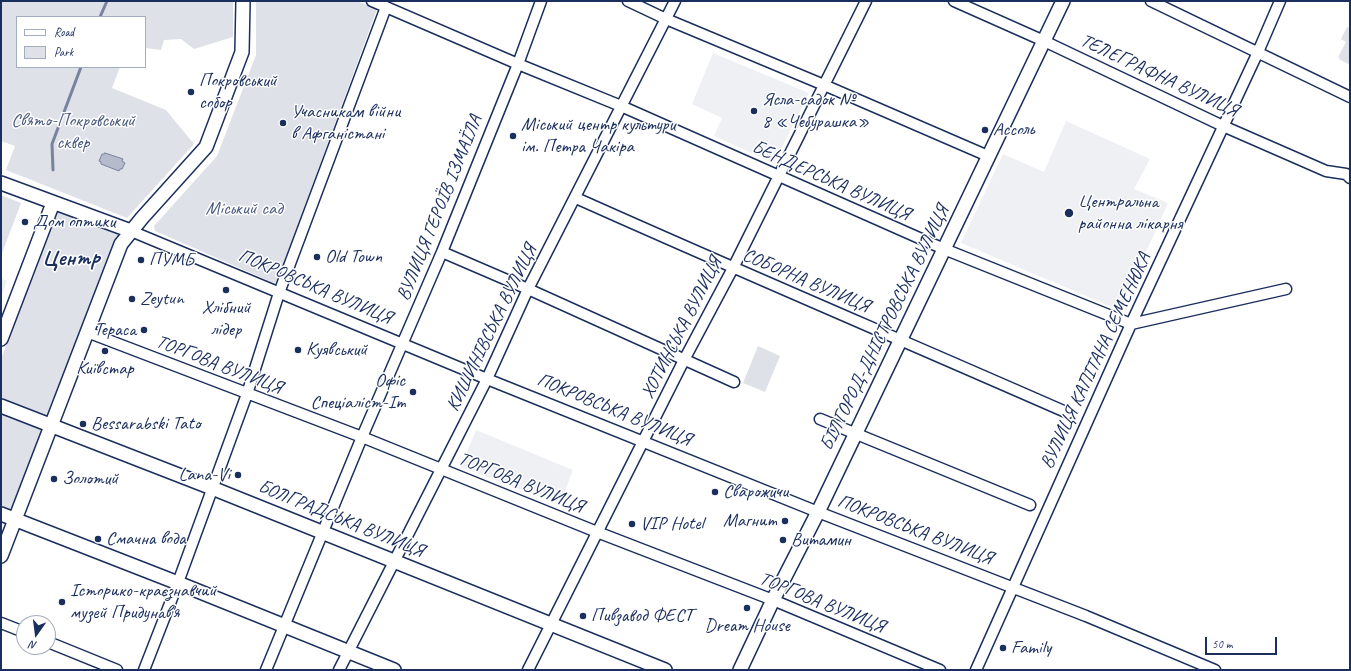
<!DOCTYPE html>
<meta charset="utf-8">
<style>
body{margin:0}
#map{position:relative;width:1351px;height:671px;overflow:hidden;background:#fff;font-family:Caveat,sans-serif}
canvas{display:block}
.frame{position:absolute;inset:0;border:2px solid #1b2f5e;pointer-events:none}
.legend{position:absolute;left:16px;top:16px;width:130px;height:52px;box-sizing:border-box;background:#fff;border:1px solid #a4acbf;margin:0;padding:5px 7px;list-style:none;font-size:12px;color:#1b2f5e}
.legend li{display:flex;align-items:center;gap:8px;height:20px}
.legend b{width:20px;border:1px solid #a4acbf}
.north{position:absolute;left:16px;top:615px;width:40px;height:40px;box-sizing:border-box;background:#fff;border:1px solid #a4acbf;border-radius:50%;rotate:194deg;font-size:11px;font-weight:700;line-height:16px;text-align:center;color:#1b2f5e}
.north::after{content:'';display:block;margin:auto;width:14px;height:18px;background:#1b2f5e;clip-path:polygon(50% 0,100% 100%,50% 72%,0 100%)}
.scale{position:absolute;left:1205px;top:637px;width:72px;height:18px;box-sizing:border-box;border:2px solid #1b2f5e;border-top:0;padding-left:5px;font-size:12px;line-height:14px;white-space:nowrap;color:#1b2f5e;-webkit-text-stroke:3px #fff;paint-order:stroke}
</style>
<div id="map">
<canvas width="1351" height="671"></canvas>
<div class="frame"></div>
<ul class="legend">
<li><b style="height:5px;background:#fff"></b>Road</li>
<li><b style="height:11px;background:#dee1e7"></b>Park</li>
</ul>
<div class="north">N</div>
<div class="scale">50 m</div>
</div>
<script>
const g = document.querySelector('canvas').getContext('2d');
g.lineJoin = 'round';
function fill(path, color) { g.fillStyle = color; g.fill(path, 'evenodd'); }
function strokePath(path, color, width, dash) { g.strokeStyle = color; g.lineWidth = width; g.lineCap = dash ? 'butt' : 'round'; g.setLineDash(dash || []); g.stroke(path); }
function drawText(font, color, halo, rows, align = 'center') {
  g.font = font + ' Caveat,sans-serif'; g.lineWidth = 3; g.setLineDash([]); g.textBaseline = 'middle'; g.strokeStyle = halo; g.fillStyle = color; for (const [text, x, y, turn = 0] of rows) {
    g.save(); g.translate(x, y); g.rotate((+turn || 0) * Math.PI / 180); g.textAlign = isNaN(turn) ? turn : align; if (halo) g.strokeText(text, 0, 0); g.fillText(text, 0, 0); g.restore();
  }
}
const built = new Path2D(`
 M713,53l96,40 -35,70 -60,-27 8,-18 -30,-14z
 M1066,121l84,38 -16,30 34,14 -46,103 -10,1 -151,-64 42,-89 41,18z
 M1,278l6,3 -6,17z
 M476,430l97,40 -13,34 -99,-37z`);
const green = new Path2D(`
 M1,1h232v36l-39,12 -13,-10 -17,1 -3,10 -16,-2v-31h-128v50h103l-8,21 54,22 28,34 -67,74 -121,-48 9,-24 -14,-5z
 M256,1h101l19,8v3l-99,269 -3,2 -119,-52 -1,-5 63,-70 39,-101z
 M1347,27l3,1v37l-11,-6 1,-1 -2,-1 8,-15 -5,-3z
 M1,195l20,8 -20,53z
 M57,212l63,22 -5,7 -104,269 -10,-4v-147z
 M758,346l22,10 -15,36 -22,-9z`);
const water = new Path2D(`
 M105,153l18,6 -1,2 3,2 -3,6h-2l-1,2 -18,-7v-2l-2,-1 3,-7h2z`);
const stream = new Path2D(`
 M100,17l7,-16
 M53,170l-1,-26 29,-77`);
const minor = new Path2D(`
 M372,1l146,63 103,42 323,143 187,75 155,-35
 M628,1l38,18 158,66 164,71
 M954,1l90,40 179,85 103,45 20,3 4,4
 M1151,1l199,96
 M576,198c163,73 328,143 492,215
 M131,231l356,148 331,133 268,104 129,54
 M442,252l86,37 206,93
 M87,332l275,105 235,95 176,68 167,70
 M820,419l210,86
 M1,623l23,9
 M48,642l69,28
 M144,670l32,-82 71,-194 32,-101 107,-286
 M266,670l96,-233 80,-185 76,-188 23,-63
 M339,670l148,-291 41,-90 147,-288
 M528,670l156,-310 49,-92 133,-267
 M976,670l155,-346 127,-272 22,-51`);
const major = new Path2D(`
 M1,183l130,48
 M1,339l52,-136
 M1,406l211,82 453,182
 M1,514l177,69 216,87
 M1,556l120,-312 21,-26 64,-71 36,-95 1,-51
 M740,670l33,-70 45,-88 245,-511`);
const markers = [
 [191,92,4,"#1b2f5e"],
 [754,111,4,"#1b2f5e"],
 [283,123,4,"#1b2f5e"],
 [985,130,4,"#1b2f5e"],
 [513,136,4,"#1b2f5e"],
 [1069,213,5,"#1b2f5e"],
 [25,222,4,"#1b2f5e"],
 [317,257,4,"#1b2f5e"],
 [141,260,4,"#1b2f5e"],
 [226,290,4,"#1b2f5e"],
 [132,299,4,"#1b2f5e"],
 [144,330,4,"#1b2f5e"],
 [298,350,4,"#1b2f5e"],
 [105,351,4,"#1b2f5e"],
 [413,392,4,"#1b2f5e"],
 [83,424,4,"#1b2f5e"],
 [238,475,4,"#1b2f5e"],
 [54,479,4,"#1b2f5e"],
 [715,492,4,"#1b2f5e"],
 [785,521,4,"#1b2f5e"],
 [632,524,4,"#1b2f5e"],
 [98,539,4,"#1b2f5e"],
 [783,540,4,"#1b2f5e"],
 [62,602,4,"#1b2f5e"],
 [747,608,4,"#1b2f5e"],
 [583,616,4,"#1b2f5e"],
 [1003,648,4,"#1b2f5e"]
];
const streetNames = [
 ["ТЕЛЕГРАФНА ВУЛИЦЯ",1159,76,25],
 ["БЕНДЕРСЬКА ВУЛИЦЯ",831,181,24],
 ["ВУЛИЦЯ ГЕРОЇВ ІЗМАЇЛА",440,208,-68],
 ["СОБОРНА ВУЛИЦЯ",806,281,23],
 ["ПОКРОВСЬКА ВУЛИЦЯ",315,287,23],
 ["КИШИНІВСЬКА ВУЛИЦЯ",492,328,-64],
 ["ХОТИНСЬКА ВУЛИЦЯ",682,328,-63],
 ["БІЛГОРОД-ДНІСТРОВСЬКА ВУЛИЦЯ",885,328,-64],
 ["ВУЛИЦЯ КАПІТАНА СЕМЕНЮКА",1096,361,-65],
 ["ТОРГОВА ВУЛИЦЯ",219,365,21],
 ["ПОКРОВСЬКА ВУЛИЦЯ",614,410,22],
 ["ТОРГОВА ВУЛИЦЯ",521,483,22],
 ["БОЛГРАДСЬКА ВУЛИЦЯ",341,519,22],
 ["ПОКРОВСЬКА ВУЛИЦЯ",915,530,21],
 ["ТОРГОВА ВУЛИЦЯ",822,603,22]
];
const poiNames = [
 ["Покровський",199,81],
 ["собор",199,103],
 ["Ясла-садок №",762,100],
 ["8 «Чебурашка»",762,122],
 ["Учасникам війни",291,112],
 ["в Афганістані",291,134],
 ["Міський центр культури",521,125],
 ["ім. Петра Чакіра",521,147],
 ["Ассоль",993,130],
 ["Центральна",1078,202],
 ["районна лікарня",1078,224],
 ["Дом оптики",33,222],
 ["Old Town",325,257],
 ["ПУМБ",149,260],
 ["Zeytun",140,299],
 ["Хлібний",226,308,"center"],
 ["лідер",226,330,"center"],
 ["Тераса",136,330,"right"],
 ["Куявський",306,350],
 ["Київстар",105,369,"center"],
 ["Офіс",405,381,"right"],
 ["Спеціаліст-Іт",405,403,"right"],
 ["Bessarabski Tato",91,424],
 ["Lana-Vi",230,475,"right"],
 ["Золотий",62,479],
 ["Сварожичи",723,492],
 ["Магнит",777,521,"right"],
 ["VIP Hotel",640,524],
 ["Смачна вода",106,539],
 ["Витамин",791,540],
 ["Історико-краєзнавчий",70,591],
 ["музей Придунав'я",70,613],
 ["Пивзавод ФЕСТ",591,616],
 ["Dream House",747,626,"center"],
 ["Family",1011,648]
];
const parkNames = [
 ["Свято-Покровський",73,121],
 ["сквер",73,143],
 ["Міський сад",244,209]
];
const districtNames = [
 ["Центр",71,259]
];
fill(built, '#eff0f4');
fill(green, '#dee1e7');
fill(water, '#b5bbca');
strokePath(water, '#77839f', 1);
strokePath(stream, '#77839f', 3);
strokePath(minor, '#1b2f5e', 13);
strokePath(major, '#1b2f5e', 16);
strokePath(minor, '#fff', 10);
strokePath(major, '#fff', 13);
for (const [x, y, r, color] of markers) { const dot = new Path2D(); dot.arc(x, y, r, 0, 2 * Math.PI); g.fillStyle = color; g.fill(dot); strokePath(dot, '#fff', 1.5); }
drawText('19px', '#1b2f5e', '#fff', streetNames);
drawText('19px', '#1b2f5e', '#fff', poiNames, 'left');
drawText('19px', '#4c5c80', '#fff', parkNames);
drawText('bold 23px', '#1b2f5e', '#fff', districtNames);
</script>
